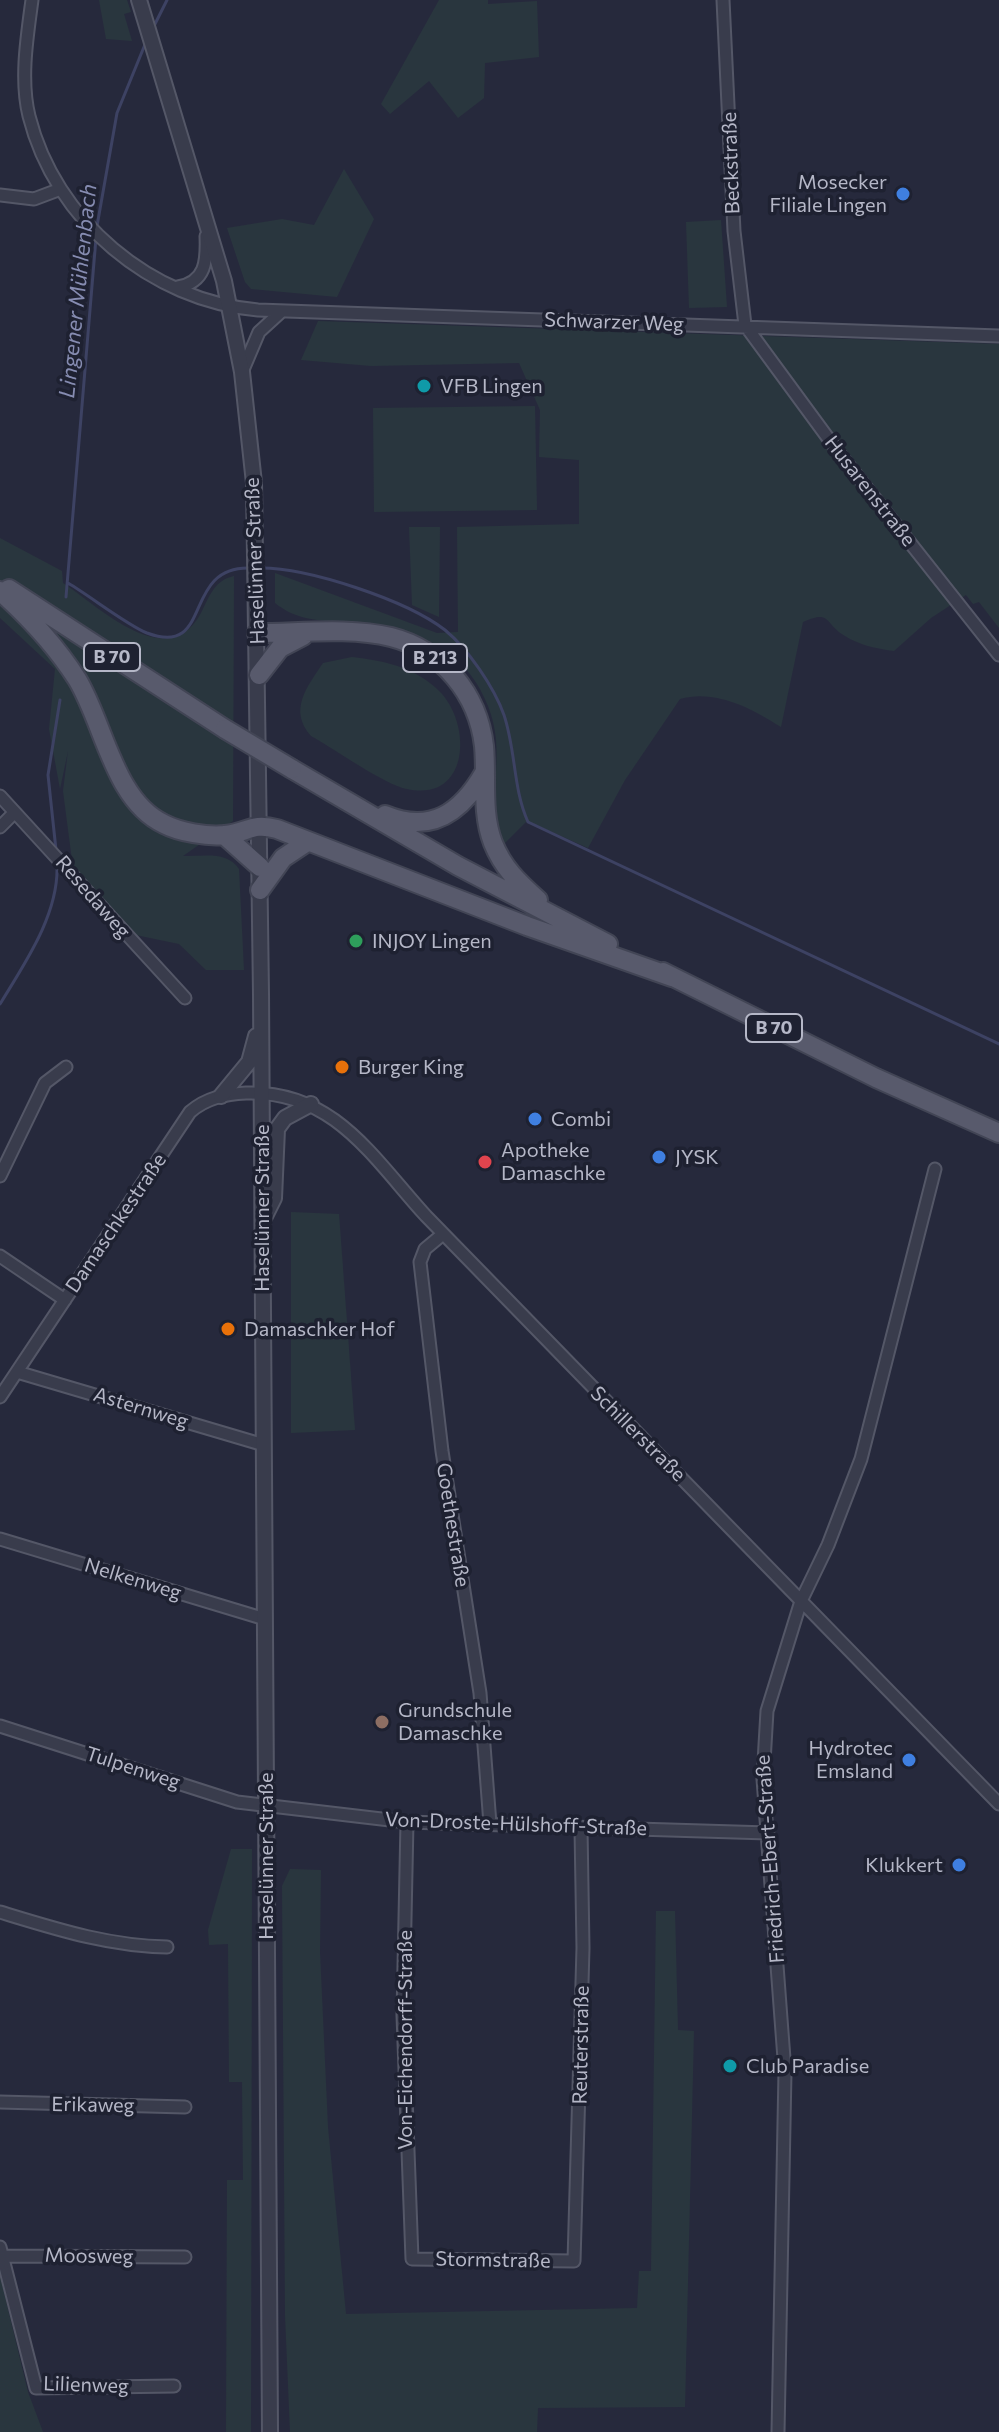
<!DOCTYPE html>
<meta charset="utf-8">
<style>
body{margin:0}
canvas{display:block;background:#26293c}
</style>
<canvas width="999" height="2432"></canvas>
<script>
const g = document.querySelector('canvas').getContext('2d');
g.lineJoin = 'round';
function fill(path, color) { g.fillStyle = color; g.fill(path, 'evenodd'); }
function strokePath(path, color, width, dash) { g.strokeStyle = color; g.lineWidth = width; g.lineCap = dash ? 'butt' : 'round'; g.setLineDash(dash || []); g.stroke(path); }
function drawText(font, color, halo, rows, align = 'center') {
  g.font = font + ' Commissioner,sans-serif'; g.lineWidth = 7; g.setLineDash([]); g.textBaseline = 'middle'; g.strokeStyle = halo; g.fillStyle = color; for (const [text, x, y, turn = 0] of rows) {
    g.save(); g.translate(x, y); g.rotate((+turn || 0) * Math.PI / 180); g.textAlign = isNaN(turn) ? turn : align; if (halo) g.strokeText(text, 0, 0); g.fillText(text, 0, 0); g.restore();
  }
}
const green = new Path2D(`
 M99,0h28l4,12 -7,2 8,27 -26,-2z
 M439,0h49v4l49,-3 2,56 -54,6 -1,35 -26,20 -29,-37 -39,33 -9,-10z
 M344,169l30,50 -37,78 -86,-8 -6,-7 -18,-54 55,-9 32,6z
 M721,220l6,87 -38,1 -3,-86z
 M318,321l681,23v284l-20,-26 -6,2 -7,-9 -35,23 -37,33c-16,-2 -35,-6 -49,-15 -21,-12 -13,-27 -42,-14l-22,105c-30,-19 -66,-38 -101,-28l-55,81 -37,68 -61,-27 -23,23c-2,-9 -7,-19 -8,-29 -4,-40 8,-68 -8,-109 -25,-65 -83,-78 -145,-83 -26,-3 -47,-3 -68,-20v-30l162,60 21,-1 -1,-105 122,-3v-64l-40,-3 1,-47 -21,-47 -148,3 -70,-6z
 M535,406l2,104 -163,2 -1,-104z
 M409,527h31l-1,90 -27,-12z
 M0,538l62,33 1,12c38,25 106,93 139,28 8,-16 13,-31 32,-35l-1,245 -50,35c20,1 43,-6 56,13l5,101h-38l-27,-26 -48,-10 -58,-66 -10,-77 5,-40 -8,38 -11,-60 6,-60 -55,-51z
 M352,657c32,4 59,9 84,31 37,32 35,115 -29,101 -22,-4 -74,-41 -96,-53 -23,-26 -4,-49 12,-73z
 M291,1212l48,2 16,216 -64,3z
 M231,1849h21l-1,583h-25l1,-252h16l-1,-98h-13l-1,-138 -19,1 -1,-15z
 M290,1869l31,1 -1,82 8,175 18,187 291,-6 2,-37h12l5,-360h19l3,119 16,1 -9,376 -147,1 -1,24h-247l-5,-117 -3,-429z
 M0,2276l28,116 15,40h-43z`);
const stream = new Path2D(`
 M153,28l14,-28
 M97,226l20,-113 29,-71
 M261,568c48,0 145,32 184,62 23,19 49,57 59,85 12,36 9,74 24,107l471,222
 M68,583c22,13 59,42 79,50 67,25 34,-66 102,-65
 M66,597l30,-359
 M56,850l-8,-75 12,-75
 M0,1004c25,-41 59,-90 57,-139`);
const minor = new Path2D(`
 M32,0c-5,37 -12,80 -3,116 26,104 122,185 229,194l741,26
 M723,0l11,231 11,94 94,128 160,202
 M0,195l34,4 24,-9
 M178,287c28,-5 29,-26 28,-51
 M242,372l17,-40 23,-21
 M0,796l185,202
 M0,827l14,-14
 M0,1176l45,-93 21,-16
 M443,1234l-18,15 -5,13 22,189 38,242 10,131
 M0,1256l65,44
 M17,1372l247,73
 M0,1397l190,-285c16,-14 35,-18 56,-19 88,-3 127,65 180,123l573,588
 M0,1539l265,80
 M0,1726l237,76 170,20 361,11
 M407,1822l-4,193 9,244 162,2 9,-313 -2,-120
 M0,1912c56,17 108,34 167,35
 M0,2102l185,5
 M0,2247l36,141 138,-2
 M3,2256l182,1
 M778,2432l7,-360 -22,-293 4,-68 34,-110 27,-56 33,-86 74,-290`);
const tertiary = new Path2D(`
 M139,0l85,281 18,91 12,111 7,511 9,1438
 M221,1096l28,-34 7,-26
 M263,1220l11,-22 3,-69 8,-11 26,-14`);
const primary = new Path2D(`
 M9,589l216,140
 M0,591c29,26 56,55 77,88 27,44 37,122 87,145 15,8 44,13 61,11 23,-2 26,-13 52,-6l250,97 145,51
 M257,633c43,0 92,-6 134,4 51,13 87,57 93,109 3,32 -3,66 9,97 10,25 25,39 45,57
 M259,675l21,-27 23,-12
 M292,769l166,97 150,78
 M385,815c46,19 76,-2 99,-42
 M224,835l36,32
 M260,890l23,-32 24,-16
 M663,972l213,106 123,55`);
const primaryBridge = new Path2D(`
 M225,729l67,40`);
const markers = [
 [903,194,8,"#3f7fe0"],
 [424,386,8,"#0f9aa8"],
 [356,941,8,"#2e9e5b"],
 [342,1067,8,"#e8710a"],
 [535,1119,8,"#3f7fe0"],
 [659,1157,8,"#3f7fe0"],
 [485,1162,8,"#e0444e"],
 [228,1329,8,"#e8710a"],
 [382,1722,8,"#8d6e63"],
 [909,1760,8,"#3f7fe0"],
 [959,1865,8,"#3f7fe0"],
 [730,2066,8,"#0f9aa8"]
];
const shields = [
 [112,657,56],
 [435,658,64],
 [774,1028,56]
];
const shieldNames = [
 ["B 70",112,657],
 ["B 213",435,658],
 ["B 70",774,1028]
];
const streetNames = [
 ["Beckstraße",731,163,-92],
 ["Schwarzer Weg",614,322,2],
 ["Husarenstraße",870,491,52],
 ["Haselünner Straße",255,561,-92],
 ["Resedaweg",93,897,49],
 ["Haselünner Straße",262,1208,-90],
 ["Damaschkestraße",116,1223,-56],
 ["Asternweg",141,1408,17],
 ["Schillerstraße",638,1434,45],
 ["Goethestraße",453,1525,81],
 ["Nelkenweg",133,1579,17],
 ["Tulpenweg",133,1768,18],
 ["Von-Droste-Hülshoff-Straße",516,1824,2],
 ["Haselünner Straße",266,1856,-90],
 ["Friedrich-Ebert-Straße",770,1859,-94],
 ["Von-Eichendorff-Straße",405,2040,-90],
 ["Reuterstraße",581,2045,-89],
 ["Erikaweg",93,2105,1],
 ["Moosweg",89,2256,1],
 ["Stormstraße",493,2260,1],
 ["Lilienweg",86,2385,2]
];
const poiNames = [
 ["Mosecker",887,182,"right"],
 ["Filiale Lingen",887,205,"right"],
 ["VFB Lingen",440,386],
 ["INJOY Lingen",372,941],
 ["Burger King",358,1067],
 ["Combi",551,1119],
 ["Apotheke",501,1150],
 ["Damaschke",501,1173],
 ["JYSK",675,1157],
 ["Damaschker Hof",244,1329],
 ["Grundschule",398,1710],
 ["Damaschke",398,1733],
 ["Hydrotec",893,1748,"right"],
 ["Emsland",893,1771,"right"],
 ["Klukkert",943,1865,"right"],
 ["Club Paradise",746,2066]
];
const waterNames = [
 ["Lingener Mühlenbach",78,291,-84]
];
fill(green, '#29363e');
strokePath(stream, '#3d4263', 3);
strokePath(minor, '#545767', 15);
strokePath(tertiary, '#545767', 18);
strokePath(primary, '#424555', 22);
strokePath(minor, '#393c4c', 11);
strokePath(tertiary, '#393c4c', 14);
strokePath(primary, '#585a6c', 18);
strokePath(primaryBridge, '#424555', 22, []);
strokePath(primaryBridge, '#585a6c', 18);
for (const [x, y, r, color] of markers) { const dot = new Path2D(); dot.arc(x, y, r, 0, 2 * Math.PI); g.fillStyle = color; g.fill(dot); strokePath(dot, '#1e2131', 3); }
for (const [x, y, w] of shields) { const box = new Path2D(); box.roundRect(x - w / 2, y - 14, w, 28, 6); g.fillStyle = '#1e2131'; g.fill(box); strokePath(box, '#b5b7c7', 2); }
drawText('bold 18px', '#b5b7c7', null, shieldNames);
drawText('20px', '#b5b7c7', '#1e2131', streetNames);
drawText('20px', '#b5b7c7', '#1e2131', poiNames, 'left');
drawText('italic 22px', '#868cb1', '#1e2131', waterNames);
</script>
